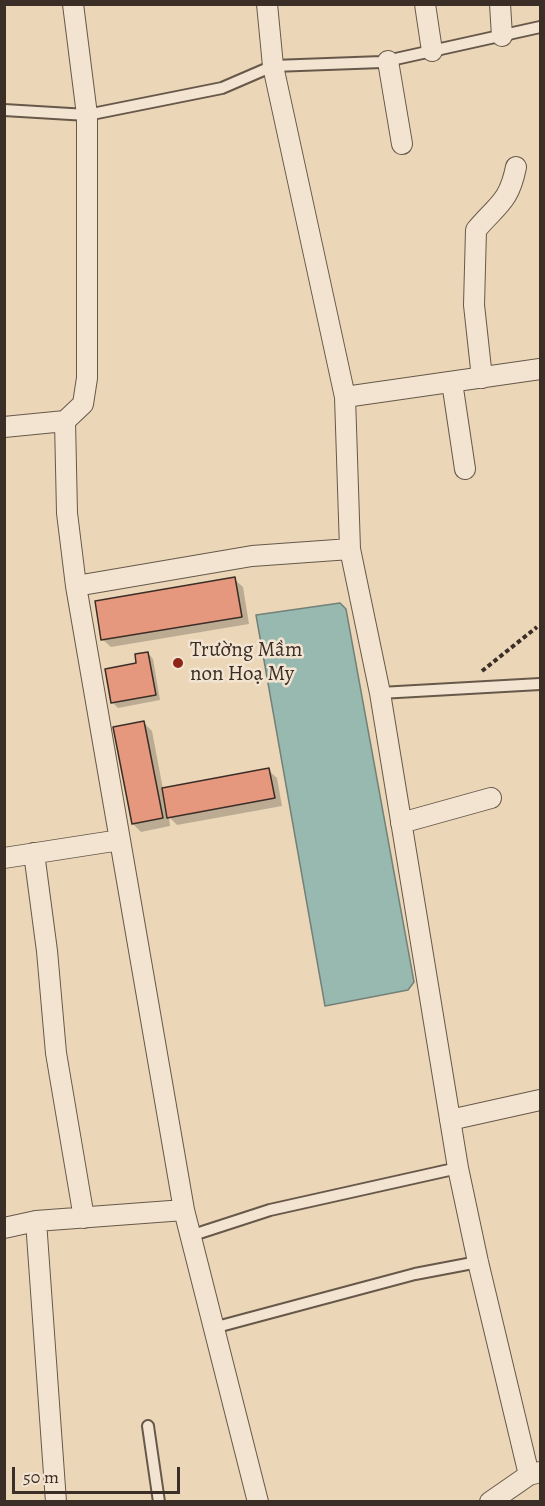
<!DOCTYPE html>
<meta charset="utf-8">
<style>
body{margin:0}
#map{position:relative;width:545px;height:1506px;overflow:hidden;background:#ebd6b8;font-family:Alegreya,serif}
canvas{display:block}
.frame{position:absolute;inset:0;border:6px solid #3b2e26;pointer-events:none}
.scale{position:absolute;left:12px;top:1467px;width:168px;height:27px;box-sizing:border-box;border:3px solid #3b2e26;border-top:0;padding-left:8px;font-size:18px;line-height:21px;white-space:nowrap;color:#3b2e26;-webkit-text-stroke:4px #f2e4d1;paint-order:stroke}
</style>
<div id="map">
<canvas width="545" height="1506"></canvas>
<div class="frame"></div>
<div class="scale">50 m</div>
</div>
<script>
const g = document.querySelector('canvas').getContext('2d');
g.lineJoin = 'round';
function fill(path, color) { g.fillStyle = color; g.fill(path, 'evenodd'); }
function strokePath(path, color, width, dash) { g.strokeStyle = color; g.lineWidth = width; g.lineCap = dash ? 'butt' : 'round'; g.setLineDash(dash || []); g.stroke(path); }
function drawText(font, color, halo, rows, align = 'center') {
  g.font = font + ' Alegreya,serif'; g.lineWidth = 5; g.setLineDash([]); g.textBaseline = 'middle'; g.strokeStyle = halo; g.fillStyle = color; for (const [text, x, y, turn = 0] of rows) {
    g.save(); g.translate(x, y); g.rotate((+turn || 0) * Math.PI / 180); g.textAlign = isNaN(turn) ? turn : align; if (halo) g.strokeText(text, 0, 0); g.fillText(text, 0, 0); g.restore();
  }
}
const water = new Path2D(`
 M340,603l6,6 68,373 -6,8 -83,16 -69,-391z`);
const shadow = new Path2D(`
 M234,579l9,8 6,37 -138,23 -9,-8z
 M148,653l5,6 7,41 -42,8 -5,-5z
 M144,723l8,8 11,58 105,-19 9,8 5,28 -105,19 -8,-8 1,9 -29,6 -8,-8z`);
const building = new Path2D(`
 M235,577l7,40 -141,23 -6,-39z
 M148,652l8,43 -45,8 -6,-34 31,-6 -1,-9z
 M144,721l19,97 -31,6 -19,-97z
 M269,768l6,30 -108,20 -5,-30z`);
const path = new Path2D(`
 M482,671l55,-44`);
const service = new Path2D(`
 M4,110l83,5 135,-27 51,-22 109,-4 158,-35
 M380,693l160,-9
 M190,1236l80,-26 188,-42
 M213,1328l202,-54 63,-12
 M148,1426l11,76`);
const minor = new Path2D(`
 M267,4l6,62 72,331 5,152 30,144 78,475 20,94 51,213
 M425,4l7,47
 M500,4l2,32
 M388,61l14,83
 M482,378l-8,-73 2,-75c22,-26 33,-28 40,-63
 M452,382l13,87
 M345,397l195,-28
 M65,421l2,92 9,73 108,624 74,292
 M4,427l61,-6 18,-17 4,-26v-263l-14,-111
 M76,586l176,-30 98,-7
 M401,823l90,-25
 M34,853l13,98 9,102 28,165
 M4,858l116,-18
 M450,1120l90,-20
 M36,1221l20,281
 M4,1228l32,-7 148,-11
 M490,1502l39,-27 11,-3`);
const markers = [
 [178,663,6,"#8f2418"]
];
const poiNames = [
 ["Trường Mầm",190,651],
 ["non Hoạ My",190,675]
];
fill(water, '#98b9b0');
strokePath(water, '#738179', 1.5);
fill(shadow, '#0003');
fill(building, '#e5987e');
strokePath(building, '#3b2e26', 1.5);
strokePath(service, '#67584a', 14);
strokePath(minor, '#67584a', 22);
strokePath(path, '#3b2e26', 4, [4.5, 3]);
strokePath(service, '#f2e4d1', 10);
strokePath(minor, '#f2e4d1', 20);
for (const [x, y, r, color] of markers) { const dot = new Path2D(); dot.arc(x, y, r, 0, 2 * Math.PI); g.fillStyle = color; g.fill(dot); strokePath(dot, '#f2e4d1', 2); }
drawText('21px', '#3b2e26', '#f2e4d1', poiNames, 'left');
</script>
